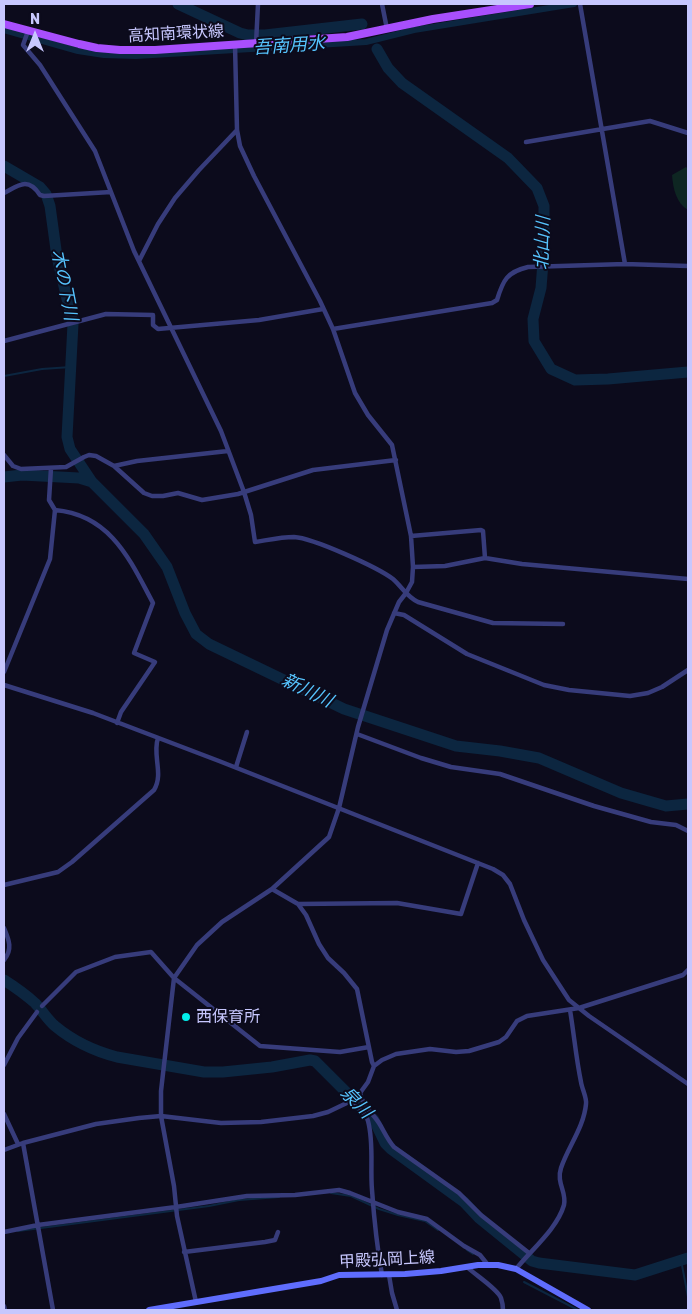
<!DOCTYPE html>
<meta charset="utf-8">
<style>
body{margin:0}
#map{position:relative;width:692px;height:1314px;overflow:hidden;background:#0c0b1c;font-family:Rubik,sans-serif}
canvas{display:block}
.frame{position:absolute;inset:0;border:5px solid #c7c7fe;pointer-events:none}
.north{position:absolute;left:10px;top:10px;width:50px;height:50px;-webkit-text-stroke:4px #0c0b1c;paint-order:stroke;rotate:0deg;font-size:14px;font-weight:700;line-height:20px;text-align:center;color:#c7c7fe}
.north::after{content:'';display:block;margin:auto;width:18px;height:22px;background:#c7c7fe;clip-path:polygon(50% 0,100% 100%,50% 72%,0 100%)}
</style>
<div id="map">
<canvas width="692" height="1314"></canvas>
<div class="frame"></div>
<div class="north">N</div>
</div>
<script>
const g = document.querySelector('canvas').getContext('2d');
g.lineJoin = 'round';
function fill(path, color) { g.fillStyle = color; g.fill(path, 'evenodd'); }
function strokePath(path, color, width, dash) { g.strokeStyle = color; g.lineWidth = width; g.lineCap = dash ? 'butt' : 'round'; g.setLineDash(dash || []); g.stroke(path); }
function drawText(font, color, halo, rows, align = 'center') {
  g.font = font + ' Rubik,"Noto Sans JP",sans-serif'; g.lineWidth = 4; g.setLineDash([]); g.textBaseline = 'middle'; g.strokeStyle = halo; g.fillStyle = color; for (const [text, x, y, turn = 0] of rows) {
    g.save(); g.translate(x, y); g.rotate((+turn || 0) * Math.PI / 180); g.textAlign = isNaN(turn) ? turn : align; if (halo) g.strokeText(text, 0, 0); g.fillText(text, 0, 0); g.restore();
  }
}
const green = new Path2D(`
 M686,167l2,2v41c-12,-7 -15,-22 -16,-35z`);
const stream = new Path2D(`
 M4,376l38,-7 29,-2
 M331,1193l20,3 28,13 19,6 27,6 13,9
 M18,1231l191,-25 30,-6 40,-3
 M467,1250l6,4
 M681,1260l7,37
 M524,1282l54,28`);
const canal = new Path2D(`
 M4,30l74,21 26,4 32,1 230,-14 48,-12 160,-26`);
const river = new Path2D(`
 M178,4l62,29 8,2h17l97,-11
 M377,49l11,19 14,15 106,75 29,30 7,18v43l-3,39 -8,31 1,22 17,28 24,11 33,-1 80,-7
 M4,166l36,21 6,7 4,12 7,51 16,67 -6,113 3,12 22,33
 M4,477l18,-2 57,3 13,4 52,52 23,33 18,46 11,21 13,10 135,65 112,37 44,5 39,7 82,35 45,13 22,-2
 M4,980c11,7 21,14 31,23 7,7 12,16 20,23 18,15 39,25 62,31l87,15h19l49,-5 38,-7 5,1 59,59 11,23 6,6 73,53 15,16 53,43 7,2 96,12 53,-17`);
const street = new Path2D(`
 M382,4l5,25
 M580,4l45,260
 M28,31l-5,14 17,20 55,86 39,100 87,180 23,61 7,23 4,27c13,-2 26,-5 39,-5 19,1 83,30 99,42 9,8 14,18 25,23l75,21 70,1
 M256,44l2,-40
 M526,142l124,-21 38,12
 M4,193c15,-8 24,-16 36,2l4,1 67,-4
 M139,261l19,-37 17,-26 24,-28 38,-40
 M333,329l159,-26 5,-3c6,-20 10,-28 31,-33l97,-3 63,2
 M4,341l102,-27 47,1v10l5,4 101,-9 64,-11
 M4,455l9,11 8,3 45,-2 18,-10 5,-2 7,1 18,10 30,27 8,3h11l15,-3 24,7 36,-6 75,-24 83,-10
 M114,466l23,-5 91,-10
 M55,510c56,5 75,50 98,93l-19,50 21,9 -34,50 -4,11
 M411,536l70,-6 2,1 2,27
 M413,567l32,-1 40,-8 37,6 166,15
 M394,613l10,2 63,39 77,31 25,5 61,6 18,-3 14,-6 26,-17
 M4,672l46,-113 5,-49 -6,-10 2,-32
 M4,685l89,28 126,48 274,108 10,6 7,9 14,36 19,40 26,40 20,16 99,68
 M357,734l64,24 30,9 49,7 94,32 57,16 25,3 12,6
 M236,767l11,-35
 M4,885l54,-13 14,-10 82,-72c10,-16 -2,-35 4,-52
 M272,889l26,15 8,11 13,29 9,14 16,15 13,16 15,73 2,4
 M298,904l99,-1 64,11 17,-51
 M4,928c5,12 9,21 0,32
 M42,1006l34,-34 39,-15 36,-5 23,26 86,68 80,6 29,-5
 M4,1065l14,-27 19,-26
 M360,1093c3,14 12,19 19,30 5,8 8,16 15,24l65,46 22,22 48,38
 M349,1102c7,3 17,11 19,19 6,22 2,46 4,69 2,28 5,57 10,85
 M4,1114l14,30
 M23,1143l30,167
 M4,1150l19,-7 73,-19 43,-6 22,-2 60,7 40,-1 52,-6 15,-4 23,-11 9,-8 8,-11 6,-16 8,-6 14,-6 34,-5 26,3 13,-1 30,-9 7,-5 11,-16 10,-5 52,-8 104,-33 5,-5
 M4,1232l34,-7 138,-18 71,-11 48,-1 44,-5 11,3 48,19 29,7 37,27 16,9 8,10
 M184,1252l81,-10 10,-2 3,-8
 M467,1267c7,7 31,22 34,31 1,3 2,8 2,12
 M516,1269c15,-19 41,-40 48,-64 3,-13 -8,-22 -3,-37 7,-21 23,-41 25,-64 1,-6 -4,-15 -5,-22 -5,-24 -7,-48 -11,-72
 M389,1275l3,18 5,17
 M196,1302l-19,-86 -3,-30 -13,-70v-25l13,-113 23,-33 25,-23 50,-33 57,-52 10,-29 19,-81 29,-97 12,-28 7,-9 6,-11 1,-15 -2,-31 -19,-91 -24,-30 -13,-22 -22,-64 -13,-28 -66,-125 -14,-30 -3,-16 -2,-85
 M4,1306l1,4`);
const secondary = new Path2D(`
 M149,1310l172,-29 18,-6 66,-1 36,-3 37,-6h20l18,4 72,41`);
const primary = new Path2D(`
 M4,24l75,20 18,4 23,2h35l192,-13 86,-18 97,-15`);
const markers = [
 [186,1017,5,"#02efeb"]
];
const streetNames = [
 ["高知南環状線",176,34,-3],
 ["甲殿弘岡上線",387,1260,-3]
];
const poiNames = [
 ["西保育所",196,1017]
];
const waterNames = [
 ["吾南用水",289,46,-4],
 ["北山川",543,243,-88],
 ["木の下川",64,285,79],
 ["新川川",307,691,26],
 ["泉川",356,1103,46]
];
fill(green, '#0e2622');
strokePath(stream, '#0c2640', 2);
strokePath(canal, '#0c2640', 6);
strokePath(river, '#0c2640', 11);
strokePath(street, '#373c7b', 4.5);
strokePath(secondary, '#5f6dfd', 6);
strokePath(primary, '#a84ffd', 8);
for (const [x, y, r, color] of markers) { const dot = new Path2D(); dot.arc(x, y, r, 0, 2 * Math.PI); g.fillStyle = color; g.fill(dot); strokePath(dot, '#0c0b1c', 2); }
drawText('16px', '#c7c7fe', '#0c0b1c', streetNames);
drawText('16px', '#c7c7fe', '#0c0b1c', poiNames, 'left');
drawText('italic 18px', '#56c3fd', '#0c0b1c', waterNames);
</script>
